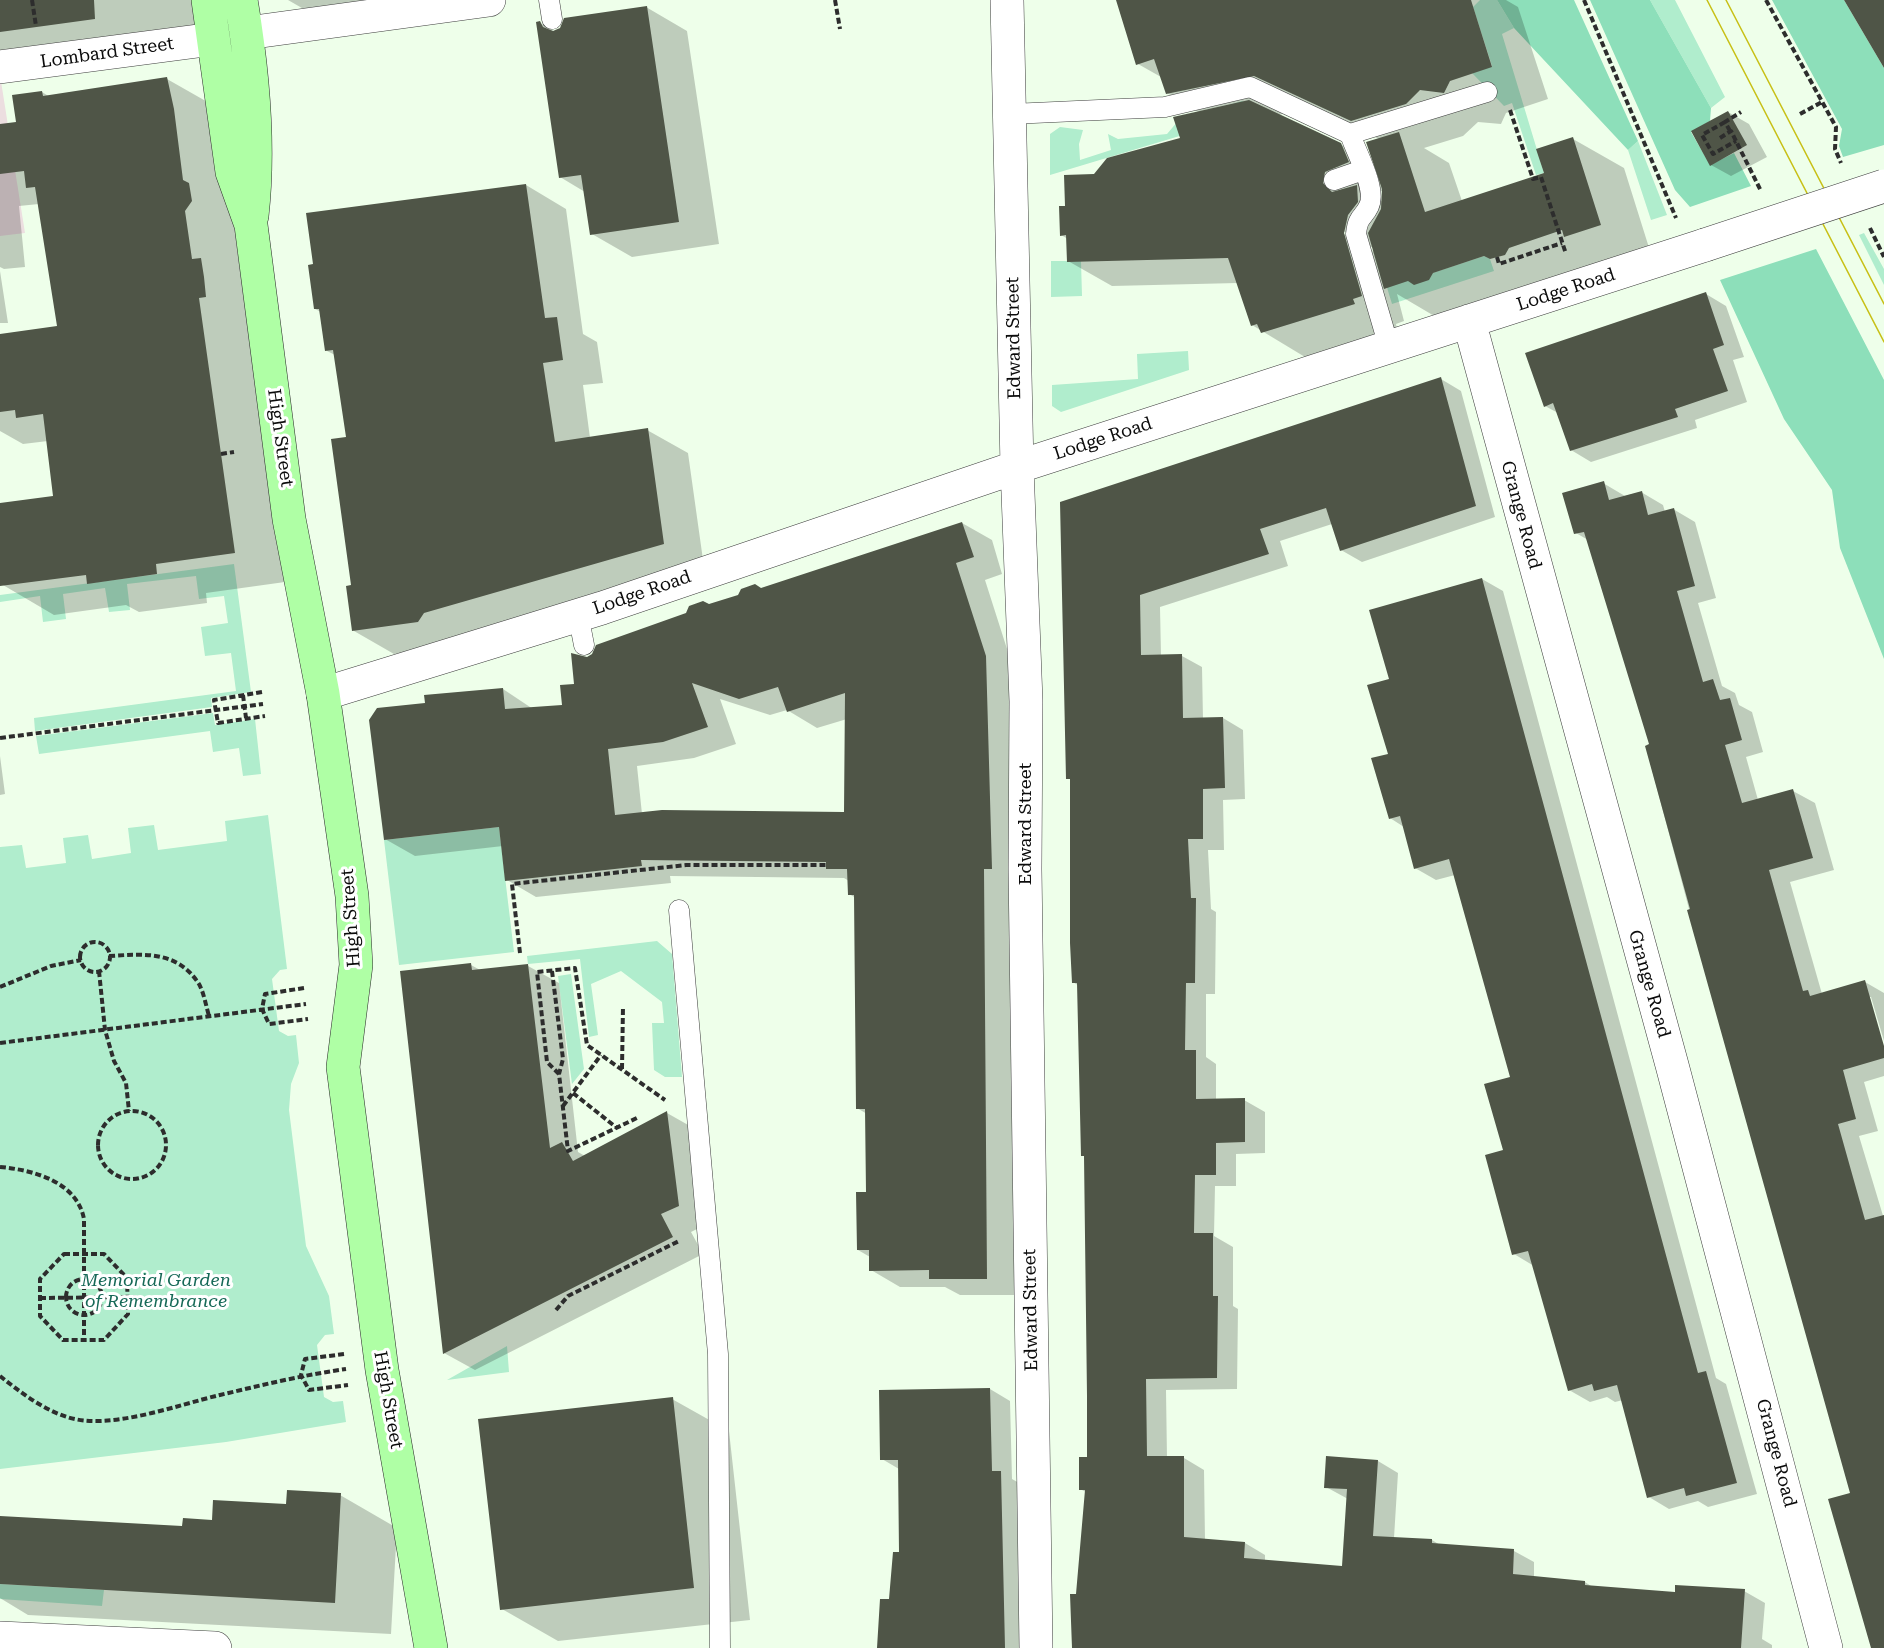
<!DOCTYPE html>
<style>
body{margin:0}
canvas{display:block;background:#eeffea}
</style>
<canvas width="1884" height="1648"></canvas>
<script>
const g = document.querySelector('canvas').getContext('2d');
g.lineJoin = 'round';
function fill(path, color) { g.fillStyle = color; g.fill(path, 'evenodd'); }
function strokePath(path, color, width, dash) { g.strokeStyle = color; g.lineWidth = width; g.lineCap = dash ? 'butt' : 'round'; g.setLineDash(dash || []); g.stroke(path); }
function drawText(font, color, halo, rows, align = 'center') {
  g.font = font + ' "Roboto Serif",serif'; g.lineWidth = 6; g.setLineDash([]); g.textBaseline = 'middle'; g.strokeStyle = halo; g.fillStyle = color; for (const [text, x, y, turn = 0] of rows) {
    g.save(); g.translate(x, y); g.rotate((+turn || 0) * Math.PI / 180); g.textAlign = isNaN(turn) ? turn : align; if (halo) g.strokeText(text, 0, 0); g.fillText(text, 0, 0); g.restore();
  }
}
const industrial = new Path2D(`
 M0,75l25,158 -25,3z`);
const green = new Path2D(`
 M1480,0h17l17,28 -12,6 42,139 -8,2 -24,-72 -8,3 -32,-33 20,-7 -19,-59z
 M1650,0h25l50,97 -14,11z
 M1242,101l18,8 -4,4 -206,62v-41l10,-7 23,3 -4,14 1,16 31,-10 -3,-16 10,5 49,-5 11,-13z
 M1638,141l29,74 -16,5 -23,-70z
 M1864,233l20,36v16l-25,-50z
 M1484,256l6,3 4,12 -102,33 -7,-23h23z
 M1051,261h30l1,35 -31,1z
 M1188,351l1,19 -128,42 -9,-6v-21l86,-6 -1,-25z
 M234,564l17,128 -40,6 1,9 -177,24 -1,-13 202,-27 -5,-38 -26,3 -4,-29 27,-4 -4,-27 -25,3 -3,-23 -69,8 3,26 -21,2 -4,-24 -42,6 3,25 -23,3 -3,-26 -40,6v-7z
 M213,713l2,12 40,-6 6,55 -18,2 -4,-28 -26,4 -3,-21 -171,23 -3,-18z
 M268,815l19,154 -7,1 -8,9 7,52 9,5 8,-1 3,28 -8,21 -2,26 17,136 23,50 5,38 -9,1 -8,10 7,52 9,5 10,-1 3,21 -120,20 -226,27v-622l22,-2 4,23 40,-5 -3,-25 25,-3 4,24 39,-6 -3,-25 26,-3 4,25 69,-9 -2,-20z
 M499,827l15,125 -115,13 -15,-125z
 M657,941l15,13 10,123h-17l-11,-7 -2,-47h12l-2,-21 -41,-31 -30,13 7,51 -9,2 -9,-78 -52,5 -1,-8z
 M571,974l13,95 -12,15 -14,-108z
 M507,1346l2,26 -62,8z
 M0,1584l104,6 -2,16 -102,-7z`);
const forest = new Path2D(`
 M1497,0h77l64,141 -10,9 -114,-122z
 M1590,0h60l61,108 -1,13 -19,11 19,33 24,-12 17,33 -61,21 -15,-17z
 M1772,0h72l40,68v77l-41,12 -4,-11 3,-17z
 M1816,249l68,131v279l-44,-111 -8,-58 -48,-71 -64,-139z`);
const shadow = new Path2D(`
 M0,0h203l4,31 -207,30z
 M288,0h164l-131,19z
 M1119,0h387l12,7 30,92 -42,14 -5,11 -23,-2 -15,14 -39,12 25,15 13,38 84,-27 27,-35 51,29 27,86 -215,63 -39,-23 7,27 -8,3 1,5 -92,28 -53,-32 -14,-42 -126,3 -44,-25v-22l-7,-4 6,-28 28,-31 87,-37 18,-26 -33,-20 -6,-16 -23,-13zM1312,108l67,31 -4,26 -35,-21 -62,-29zM1384,190l-1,12 -11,-7zM1338,228l37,21v3l-38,-22z
 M646,7l41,24 32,213 -87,13 -40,-23 -7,-42 -25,-15 -20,-154 15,9z
 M167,79l51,29 25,123 -7,9 6,43 9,6 34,293 -79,11 1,10 -68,9 -13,-7 -72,10 -51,-30 -3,-22v-58l55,-7 -7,-57 -25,3 -23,-13v-95l58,-9 -19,-123 -20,2 6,61 -21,2 -4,-2v-141l18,-3 24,-31 8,5z
 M1728,112l21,12 18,33 -36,19 -20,-11z
 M526,185l40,24 17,125 14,8 6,41 -20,2 7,53 57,-8 41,23 16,114 -246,77 -64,10 -40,-23 -7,-193 -12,-83 -8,-4 -6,-39 -6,-3z
 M0,271l8,52h-8z
 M1706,294l20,12 18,51 -11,3 14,42 -52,18 2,8 -106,34 -20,-12 -13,-37 -13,-7z
 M1441,379l20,12 34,126 -133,45 -21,-12 -9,-26 -52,17 8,25 -128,41 1,49h21l20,11 1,52 20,-1 20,12 2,69 -22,1 1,50h-16l3,59 5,3 -1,82h-9v63l10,7v36h28l21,12v41l-29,1v32h-21l-1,50 19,11v59l5,3 -1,80 -71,1 1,68h17l20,12 1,70 40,3 20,12v6l79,6 4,-68 -22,-12 52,-26 20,12 -4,65 38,2 8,5 74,6 20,11v15l51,5 9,6 82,6 68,-3 21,12 -3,36 10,6v3h-699l13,-156 -6,-3 9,-31 -4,-302 -6,-170 -6,-4 -1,-202 -4,-2 -6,-275z
 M1603,483l22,13 16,-4 22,13 2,7 8,-3 22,13 21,76 -18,5 24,83 13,7 4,12 13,7 11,40 -17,5 12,43 35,-9 22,12 19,67 -44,12 32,112 43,-12 19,11v48l-13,-44h-3l16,55v24l-20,6 14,49 -19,5 25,83v429h-12l-20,-154 -137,-487 -69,-260 5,-2 -63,-205 -12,-7z
 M962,523l30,17 10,34 -17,6 30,94 1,621h-56l-15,-8h-45l-29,-17 -1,-13 -12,-7 10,-56 -1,-80 -10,-6 -1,-210 -7,-4v-13l-5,-3 -174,-2 1,7 -135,14 -29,-17 -4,-34 -88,10 -30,-17 42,-134 76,-16 30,20 30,-2 24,-49 122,-52zM720,699l50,16 17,-5 30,18 30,-9 -1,95h-204l-5,-48 57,-8 42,-14z
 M1482,579l21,12 213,787 10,6 31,110 -49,13 -10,-6 -29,8 -20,-12 -26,-97 -8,2 -8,-5 -17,5 -21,-12 -35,-124 -20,-12 -9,-103 6,-73 -56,-203 -19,5 -21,-12 -11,-41 -14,-9v-138z
 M0,756l5,38 -5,1z
 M471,965l11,6 46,-5 31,17 19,169 7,4 82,-43 30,17 12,93 -18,9 12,22 -228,116 -31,-17z
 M990,1389l20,12 2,78 9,5 3,164h-145l22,-94 -2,-85 -17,-10z
 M672,1399l57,32 21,189 -192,21 -56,-32z
 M340,1495l57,33 -6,106 -363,-19 -28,-17v-80l184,9z`);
const building = new Path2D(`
 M0,0h94l1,19 -95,13z
 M1116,0h355l21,67 -42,14 -6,12 -24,-3 -14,14 -55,17 -97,-45 -88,18 -12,-35 -18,6z
 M1844,0h40v68z
 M647,6l32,216 -89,13 -9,-60 -22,3 -23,-156 4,-1 3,6 10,4 7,-3 4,-10z
 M167,77l7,32 9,71 6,3 3,18 -7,10 7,48 9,-1 3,19 2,20 -7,1 36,255 -79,11 1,10 -70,10 -1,-9 -86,11v-83l53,-7 -10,-82 -27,4 -1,-8 -15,2v-78l57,-8 -22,-139 -9,1 -2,-17 -24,3v-50l16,-2 -4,-27 30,-4 1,5z
 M1249,100l92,43 8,19 -24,10 -2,11 9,9 25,-7 1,17 -10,13 -4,18 18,63 -9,3 2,5 -94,29 -4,-9 -6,2 -23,-68 -161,4 -1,-27 -6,1 -1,-30h6l-1,-31 30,-1 13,-16 73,-20 -7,-21z
 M1728,111l19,34 -37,21 -19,-35z
 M1399,132l26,80 119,-39 -8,-24 37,-12 28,88 -37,12 -2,-7 -53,18 -4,7 -15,4 -6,-3 -51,17 -4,7 -15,5 -6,-4 -24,8 -16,-56 13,-24 1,-20 -16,-47z
 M526,184l19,134 12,-1 6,43 -20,3 12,79 93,-14 16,116 -240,69 -6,9 -66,9 -6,-45 5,-1 -20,-146 15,-2 -13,-87 -8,1 -6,-42h-5l-6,-44 5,-1 -7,-51z
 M1706,292l18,53 -11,4 15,42 -53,18 3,8 -108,34 -17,-48 -9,4 -19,-54z
 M1441,377l35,129 -136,45 -14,-43 -66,21 9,25 -129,41 1,60 41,-1 1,64 40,-1 2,71 -22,1v50h-15l3,59h5l-1,85h-9l-1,67h11v49l49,-1v44l-29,1v32h-21l-1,58h19v63h5l-1,82 -71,1 1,77h37v81l61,5 -1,16 98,8 5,-77 -23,-1 2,-32 52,4 -5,76 59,3v4l82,6 -1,25 72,7v4l90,7v-7l70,4 -4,59h-669l-2,-54h6l9,-104h-6v-33h8v-61l-3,-240h-3l-4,-173h-5l-2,-40v-164h-4l-6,-277z
 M1604,481l5,19 33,-9 6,24 26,-7 21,78 -18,5 26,91 10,-3 7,21 10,-2 12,42 -17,5 17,58 51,-14 20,69 -44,12 34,121 5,-1 2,6 55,-16 19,66v12l-41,12 13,49 -18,5 27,96 19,-5v433h-13l-43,-149 22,-6 -163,-583 3,-1 -45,-163 4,-2 -65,-212 -10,2 -12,-41z
 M962,522l12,35 -18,6 30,93 6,213h-8l3,410h-58v-9l-60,1v-21h-12l-1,-58h10l-1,-83h-9l-2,-214h-6l-1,-26h-21v-7l-185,-2 1,6 -137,15 -6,-54 -115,13 -15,-120 8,-12 48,-5 -1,-8 79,-7 2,21 57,-4 -2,-20 14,-1 -3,-31 16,4 5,-3 4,-9 90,-32 3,-7 14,-5 6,3 29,-9 3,-6 14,-5 6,4zM692,683l47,16 39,-12 9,25 58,-19 -1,119 -182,-2 -47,5 -7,-66 55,-7 45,-15z
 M1482,578l216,795 8,-2 31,112 -51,13 -2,-8 -37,10 -30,-113 -23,6 -2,-7 -24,7 -40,-140 -16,4 -27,-100 18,-5 -19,-66 26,-7 -61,-218 -35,10 -14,-53 -11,3 -18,-61 17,-4 -21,-69 22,-6 -20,-69z
 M471,963l1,7 56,-6 22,184 12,-6 11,19 94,-50 12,95 -18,8 12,23 -230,117 -43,-383z
 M990,1388l2,83h9l4,177h-128l3,-49h9l4,-47h6l-1,-92h-18l-1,-70z
 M673,1397l21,191 -194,22 -22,-191z
 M287,1490l54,3 -6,110 -335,-19v-68l182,10 1,-8 29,2 1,-20 73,4z`);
const path = new Path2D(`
 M32,0l4,26
 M835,0l5,29
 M1584,0l92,218
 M1766,0l70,127 -1,22 6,14
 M1510,110l23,69 8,-2 25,77
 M1800,114l22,-12
 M1725,122l-23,13 11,19 23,-13
 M1730,131l-5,-9 16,-10
 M1720,138l11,-7 30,60
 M1870,228l14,29
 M1497,257l2,7 63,-21
 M221,454l13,-2
 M262,692l-48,8 4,23 47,-7
 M243,695l3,23
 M0,738l263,-34
 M80 957a15 15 0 1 1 30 0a15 15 0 1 1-30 0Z
 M520,953l-8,-69 174,-19h140
 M109,956c35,-2 68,-6 90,28 5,9 7,22 10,32
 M99,971l6,59 9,31 12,22 3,28
 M552,971l11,88 -4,15 9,77 71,-34
 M0,987l51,-21 30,-6
 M304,988l-39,6 -3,15 7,15 39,-5
 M0,1043l306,-39
 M622,1069l1,-63
 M559,1074l-12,-12 -10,-90 38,-4 12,77 78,55
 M573,1093l44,35
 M563,1106l38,-51
 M98 1145a34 34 0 1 1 68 0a34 34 0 1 1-68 0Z
 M0,1167c34,3 77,15 84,52v121
 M64,1254h40l23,24 1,36 -24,26h-41l-23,-24v-37z
 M66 1297a18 18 0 1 1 36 0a18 18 0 1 1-36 0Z
 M40,1298l96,-1
 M556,1310l12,-14 111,-55
 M344,1354l-39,5 -4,16 8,15 39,-5
 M0,1376c20,16 42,33 67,41 42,14 110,-12 153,-22 42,-10 83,-20 126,-26`);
const lane = new Path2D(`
 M549,0l3,19
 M1011,114l154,-7 85,-20 100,47c6,18 27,55 19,72 -6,13 -11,9 -13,28l33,113
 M1350,134l137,-42
 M1334,180l29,-10
 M578,614l6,31
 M679,910l39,444 2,294`);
const street = new Path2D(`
 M1007,0l10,467 9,234 -1,168 11,779
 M247,33l242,-33
 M0,67l213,-28
 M1469,321l203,744 154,583
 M323,694l279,-86 415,-141 688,-222
 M0,1638l215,10`);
const secondary = new Path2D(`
 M208,0l24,172 19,53 38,294 34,175 29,202 4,69 -13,102 39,303 49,278
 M241,0c12,71 19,145 11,216`);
const tram = new Path2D(`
 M1707,0l177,342
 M1726,0l158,304`);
const streetBridge = new Path2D(`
 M1705,245l179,-59`);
const streetNames = [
 ["Lombard Street",107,53,-8],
 ["Lodge Road",1566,290,-18],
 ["Edward Street",1014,338,-91],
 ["High Street",280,438,82],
 ["Lodge Road",1103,439,-18],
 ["Grange Road",1521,515,75],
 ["Lodge Road",642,593,-19],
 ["Edward Street",1026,824,-90],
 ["High Street",351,918,-94],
 ["Grange Road",1649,984,74],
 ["Edward Street",1031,1310,-91],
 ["High Street",388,1400,80],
 ["Grange Road",1776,1453,75]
];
const parkNames = [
 ["Memorial Garden",156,1281],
 ["of Remembrance",156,1302]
];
fill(industrial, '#ecdee0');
fill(green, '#b0edcd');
fill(forest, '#8ddfba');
fill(shadow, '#0003');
fill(building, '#4f5547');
strokePath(lane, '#3e3e3e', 21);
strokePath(street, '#3e3e3e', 34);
strokePath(secondary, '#2d2d2d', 34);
strokePath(path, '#2d2d2d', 4, [6, 3]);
strokePath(lane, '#fff', 20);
strokePath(street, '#fff', 33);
strokePath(secondary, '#afffa5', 33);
strokePath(tram, '#c8c017', 1.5);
strokePath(streetBridge, '#3e3e3e', 34, []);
strokePath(streetBridge, '#fff', 33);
drawText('18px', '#0b0b0b', '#fff', streetNames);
drawText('italic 18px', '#166957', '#fff', parkNames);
</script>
